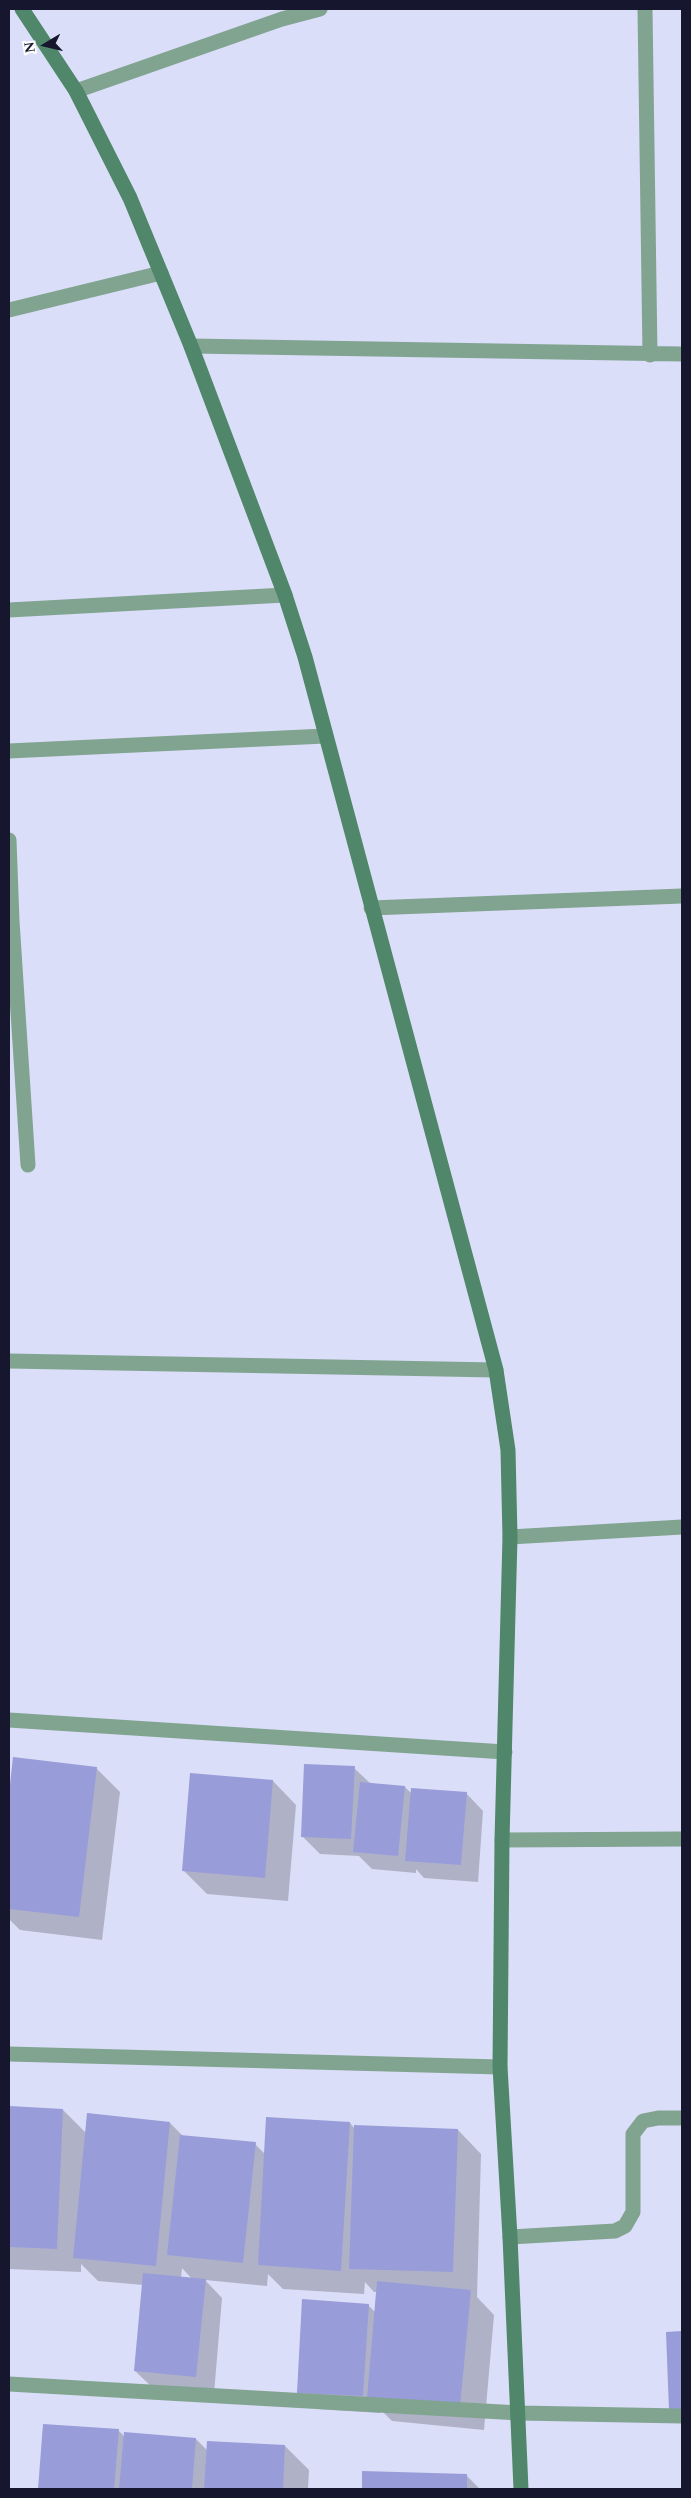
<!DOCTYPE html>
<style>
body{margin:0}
#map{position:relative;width:691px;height:2498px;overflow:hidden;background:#dbdef8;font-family:Spectral,serif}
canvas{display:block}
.frame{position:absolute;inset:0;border:10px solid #16172e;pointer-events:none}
.north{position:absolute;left:20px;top:20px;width:50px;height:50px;-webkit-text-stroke:4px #fff;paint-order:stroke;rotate:261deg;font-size:14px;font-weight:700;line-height:20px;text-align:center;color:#16172e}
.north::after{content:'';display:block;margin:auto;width:18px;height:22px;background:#16172e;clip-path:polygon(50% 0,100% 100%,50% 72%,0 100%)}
</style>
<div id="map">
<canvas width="691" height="2498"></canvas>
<div class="frame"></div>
<div class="north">N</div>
</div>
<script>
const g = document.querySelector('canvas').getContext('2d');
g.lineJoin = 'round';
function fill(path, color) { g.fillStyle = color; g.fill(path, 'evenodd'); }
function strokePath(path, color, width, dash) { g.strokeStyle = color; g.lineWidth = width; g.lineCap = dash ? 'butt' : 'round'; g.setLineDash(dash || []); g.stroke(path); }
const shadow = new Path2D(`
 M14,1758l82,10 24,24 -18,148 -82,-10 -11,-11v-115z
 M354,1768l17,16 34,3 7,7 54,-1 17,18 -5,71 -54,-4 -8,-9v4l-44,-4 -13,-13 -39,-2 -18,-18z
 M273,1781l23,24 -8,96 -81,-7 -24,-24z
 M9,2107l54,3 23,23 84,-10 13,13 72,8 10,10 85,-31 5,6 103,1 23,24 -4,143 17,18 -10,115 -92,-9 -11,-11 -1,3 -64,-4 -18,-17 70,-87 8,8 2,-21h-4l-9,-10 -1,12 -81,-5 -15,-15 -1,12 -62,-6 17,18 -8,96 -61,-6 -18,-17 8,-86 -45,-4 -17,-17v8l-72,-3zM182,2268l10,11 -11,-1z
 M667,2333h15v89z
 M44,2425l74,5 7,7 71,2 12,12 77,-5 24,24 -1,19h-269z
 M363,2473l103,2 14,14h-117z`);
const building = new Path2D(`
 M13,1757l84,10 -18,150 -70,-8v-115z
 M304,1764l51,2 -4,73 -50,-2z
 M190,1773l83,7 -8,98 -83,-7z
 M360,1782l45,4 -7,70 -45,-4z
 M411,1788l56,4 -6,73 -56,-4z
 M9,2106l54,3 -6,140 -48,-2z
 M87,2113l83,9 -14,144 -83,-8z
 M266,2117l84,5 -9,149 -83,-6z
 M354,2125l104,4 -5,143 -104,-3z
 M180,2135l76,7 -13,121 -76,-8z
 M143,2273l63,6 -10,98 -62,-6z
 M377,2281l94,9 -11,117 -93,-9z
 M302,2299l67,5 -6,92 -66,-3z
 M682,2331v79l-13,1 -3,-79z
 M43,2424l76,5 -5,60h-76z
 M124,2432l72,6 -4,51h-73z
 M207,2441l78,4 -2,44h-79z
 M362,2471l105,3v15h-105z`);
const lane = new Path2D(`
 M9,310l152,-37`);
const street = new Path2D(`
 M645,9l5,346
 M76,91l206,-72 38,-10
 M191,346l491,8
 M9,610l276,-15
 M9,751l316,-15
 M9,840l3,81
 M371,908l311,-12
 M9,921h3l16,244
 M9,1361l487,9
 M510,1537l172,-10
 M9,1720l496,32
 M502,1840l180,-1
 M9,2054l491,13
 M510,2237l105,-6 10,-5 8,-14v-78l10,-13 15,-3h24
 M9,2384l510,29 163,3`);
const secondary = new Path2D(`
 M22,9l54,82 54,107 61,148 94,249 20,62 191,713 12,80 2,87 -8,303 -2,227 10,170 11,252`);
fill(shadow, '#0003');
fill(building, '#989cd8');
strokePath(lane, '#81a491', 15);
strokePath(street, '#81a491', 15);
strokePath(secondary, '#50866a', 15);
</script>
